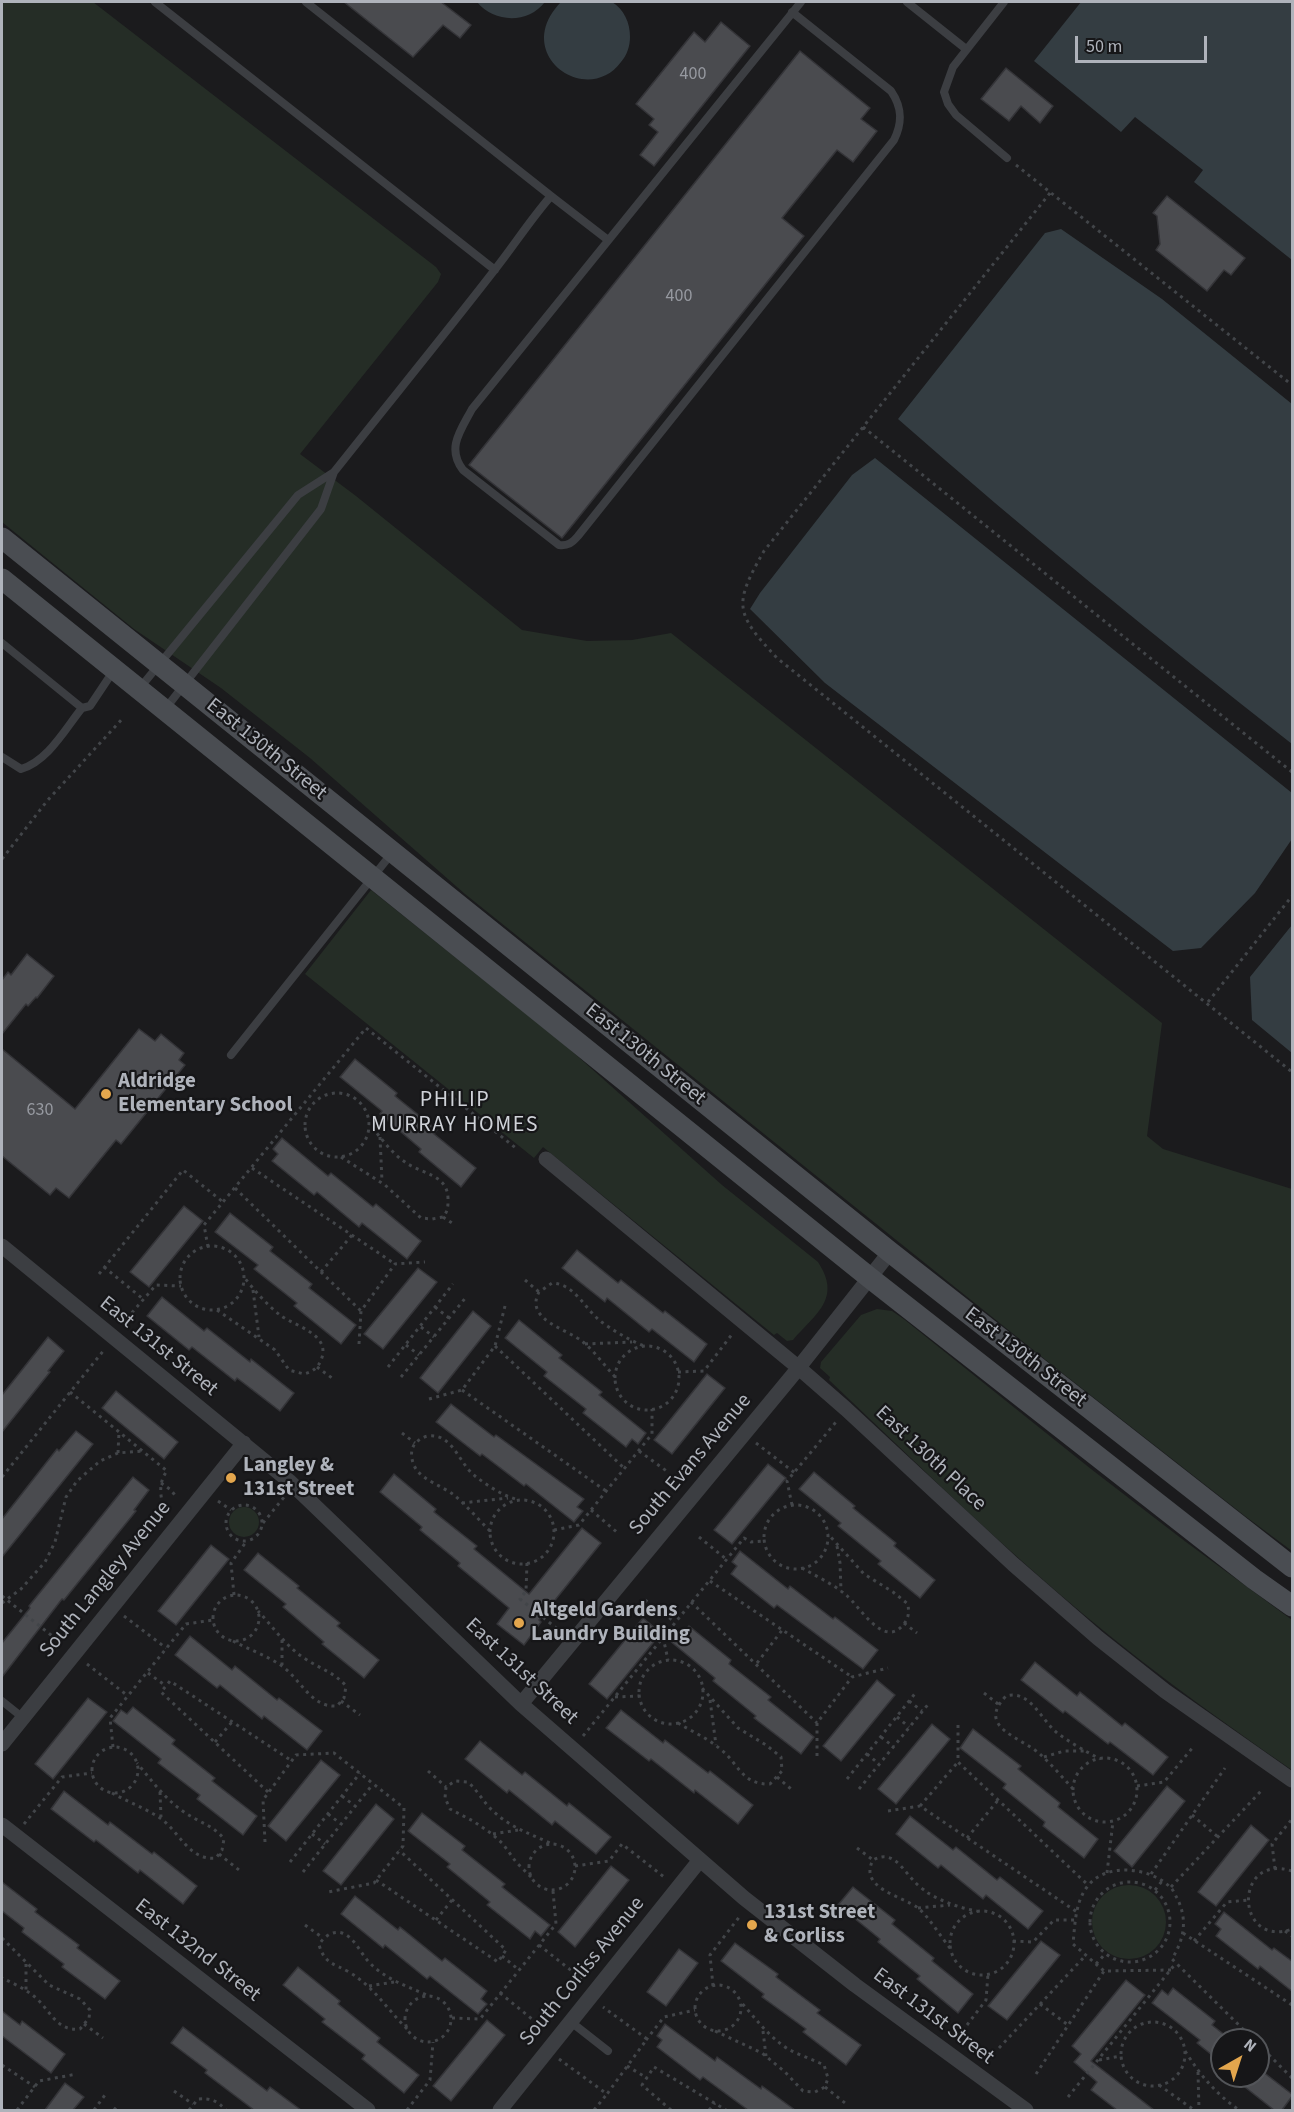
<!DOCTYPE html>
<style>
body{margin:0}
#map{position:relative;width:1294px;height:2112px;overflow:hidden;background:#1b1b1d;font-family:"Source Sans 3",sans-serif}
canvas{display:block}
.frame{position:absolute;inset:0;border:3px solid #afb3bb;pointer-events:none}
.north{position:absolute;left:1210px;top:2028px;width:60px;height:60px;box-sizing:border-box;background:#161618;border:2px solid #535559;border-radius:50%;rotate:39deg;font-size:16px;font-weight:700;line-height:24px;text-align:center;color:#afb3bb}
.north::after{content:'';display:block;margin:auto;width:21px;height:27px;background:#e3a64d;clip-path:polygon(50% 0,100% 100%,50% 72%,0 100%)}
.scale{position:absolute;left:1075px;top:36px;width:132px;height:27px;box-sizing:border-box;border:3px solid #afb3bb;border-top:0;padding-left:8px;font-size:18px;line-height:21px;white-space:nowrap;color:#afb3bb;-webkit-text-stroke:4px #161618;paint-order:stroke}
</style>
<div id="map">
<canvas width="1294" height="2112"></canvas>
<div class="frame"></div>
<div class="north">N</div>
<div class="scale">50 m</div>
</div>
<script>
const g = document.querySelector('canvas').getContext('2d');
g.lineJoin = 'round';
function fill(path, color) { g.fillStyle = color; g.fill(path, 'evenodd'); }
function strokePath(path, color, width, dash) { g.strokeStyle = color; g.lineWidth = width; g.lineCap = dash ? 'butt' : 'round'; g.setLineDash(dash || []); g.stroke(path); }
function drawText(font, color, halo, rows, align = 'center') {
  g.font = font + ' "Source Sans 3",sans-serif'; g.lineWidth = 4.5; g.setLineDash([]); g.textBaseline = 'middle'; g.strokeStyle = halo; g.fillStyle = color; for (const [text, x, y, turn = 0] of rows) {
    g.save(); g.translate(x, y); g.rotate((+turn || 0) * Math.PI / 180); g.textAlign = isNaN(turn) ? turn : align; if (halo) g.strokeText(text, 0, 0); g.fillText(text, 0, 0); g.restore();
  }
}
const green = new Path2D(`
 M2,2h91l343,265 5,7 -3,8 -138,172 56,42 166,134 65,11 45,-1 39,-7 491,390 -15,113 16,13 129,40v362l-47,-35 -198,-155 -582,-467 -155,-136 -89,-70 -87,-59 -132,-107z
 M371,890l194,155 157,140 96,77c24,37 -2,51 -25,78l-6,1 -10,-8 -3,2 -231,-188 -9,11 -229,-184z
 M877,1309l15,2 13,9 186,149 95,73 106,78v150c-81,-56 -161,-114 -236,-179 -78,-67 -152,-140 -227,-211l1,-3 -10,-9 1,-6 40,-47z
 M229 1522a15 15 0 1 1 30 0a15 15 0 1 1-30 0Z
 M1092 1922a37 37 0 1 1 74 0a37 37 0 1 1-74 0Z`);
const water = new Path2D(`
 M477,2h68c-17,22 -51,21 -68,0z
 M561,2h51c12,7 18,21 18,35 0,9 -3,18 -9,25 -34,46 -111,-8 -60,-60z
 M1081,2h211v258l-98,-78 9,-12 -68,-53 -14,15 -87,-71z
 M1061,229l101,70 130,105v340c-134,-105 -266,-212 -394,-325l147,-186z
 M875,458l417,335v46l-37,54 -54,55 -28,3 -348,-268 -75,-74 10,-16 92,-118z
 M1292,925v128l-40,-33 -2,-43z`);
const building = new Path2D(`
 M344,2h97l30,23 -11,13 -17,-13 -30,32z
 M721,22l29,24 -96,120 -14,-11 18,-23 -9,-7 5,-6 -18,-15 58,-72 11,10z
 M800,51l70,57 -9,11 16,12 -24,31 -16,-12 -55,68 22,18 -242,302 -93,-73z
 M1006,68l47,38 -13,17 -19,-17 -12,15 -28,-22z
 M1167,196l78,62 -14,17 -7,-5 -17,21 -51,-41 4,-6 -3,-28 -4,-3z
 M27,954l27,22 -17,22 -1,-1 -8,9 -2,-2 -24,30v-54l6,-8 3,3z
 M139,1029l16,12 6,-7 23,19 -5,7 6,5 -64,79 -5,-4 -47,58 -13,-10 -6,7 -48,-39v-107l73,60z
 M355,1059l42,34 -2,3 42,34 -3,4 42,34 -15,19 -42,-35 2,-3 -41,-35 2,-3 -42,-34z
 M282,1138l46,38 3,-3 42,34 3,-3 45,37 -14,18 -45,-36 -3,4 -42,-35 -3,3 -42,-34 6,-7 -5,-5z
 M184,1206l19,15 -54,66 -19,-15z
 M230,1213l43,34 -3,4 42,33 -3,4 47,37 -15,19 -47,-38 3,-3 -43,-34 4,-4 -43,-33z
 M577,1250l41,33 3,-3 42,33 2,-2 42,33 -13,18 -42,-33 -3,3 -42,-34 -2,4 -43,-34z
 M418,1268l19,14 -54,67 -19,-15z
 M162,1297l42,34 3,-3 43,34 1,-3 43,34 -14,18 -43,-33 -2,3 -43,-34 -3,3 -42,-34z
 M473,1311l18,15 -53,67 -18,-15z
 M519,1320l43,35 -3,3 43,34 -3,3 47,38 -8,11 -6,-5 -6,8 -43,-34 3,-4 -42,-33 3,-4 -42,-34z
 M48,1337l16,14 -16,20 2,1 -48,60v-37z
 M707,1374l18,14 -53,66 -18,-14z
 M116,1391l62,51 -14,17 -62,-51z
 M451,1404l43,33 2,-2 88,64 -7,8 6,4 -9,11 -48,-38 -2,2 -42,-32 -2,2 -44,-34z
 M76,1431l17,13 -91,113v-38l55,-70 2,2z
 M768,1464l18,14 -54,66 -18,-14z
 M814,1472l41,34 -2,2 43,35 -2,3 41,34 -15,18 -42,-34 3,-3 -43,-35 3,-3 -42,-34z
 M394,1474l42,35 -2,3 43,34 -3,3 55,45 53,-66 19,15 -62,77 2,2 -17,23 -27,-21 12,-16 -51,-42 2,-3 -40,-33 2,-3 -42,-35z
 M133,1477l16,13 -15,20 2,1 -72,89 -2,-1 -60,78v-34l28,-35 -1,-2z
 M211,1545l18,14 -53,66 -18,-14z
 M740,1551l48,38 2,-3 43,33 2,-2 43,33 -15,19 -86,-64 -3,3 -43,-34 6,-8 -5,-4z
 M258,1553l41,33 -2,2 43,35 -3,3 42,34 -15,18 -42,-34 2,-2 -41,-35 3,-3 -42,-34z
 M643,1618l18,15 -54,66 -18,-15z
 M689,1626l42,34 -2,4 42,33 -3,3 46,37 -13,17 -47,-36 2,-2 -43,-35 2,-3 -46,-38 8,-11 6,5z
 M190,1636l42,34 3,-4 42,34 2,-2 43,33 -15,19 -43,-34 -2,3 -42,-34 -3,3 -42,-33z
 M1035,1662l42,34 3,-4 42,34 3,-3 43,34 -15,18 -43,-33 -2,2 -43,-33 -2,2 -42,-33z
 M877,1680l18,15 -54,66 -18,-15z
 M88,1698l19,14 -54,67 -18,-15z
 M133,1707l42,33 -3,4 43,34 -3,3 45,35 -14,19 -46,-36 3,-4 -42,-32 3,-4 -48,-38 8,-11 6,4z
 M621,1710l42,33 2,-3 43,33 2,-2 43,34 -15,19 -43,-34 -1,3 -43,-34 -2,2 -43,-33z
 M932,1724l18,15 -54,65 -18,-15z
 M973,1729l48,37 -3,3 42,34 -2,4 40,32 -14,19 -41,-32 2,-4 -42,-34 3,-4 -46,-36z
 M480,1741l42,34 3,-3 42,34 2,-3 42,34 -15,17 -41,-33 -3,4 -43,-35 -2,3 -42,-34z
 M321,1760l19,15 -54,66 -18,-15z
 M1167,1786l18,15 -53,66 -18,-16z
 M64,1791l44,34 2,-3 42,32 2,-2 43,34 -14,18 -43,-34 -2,3 -42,-33 -2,2 -43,-33z
 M376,1804l18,15 -53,66 -18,-14z
 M422,1813l43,33 -3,4 43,34 -3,3 48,38 -9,11 -6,-5 -5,8 -43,-34 3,-3 -43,-35 3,-3 -42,-33z
 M910,1816l43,34 3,-3 41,33 3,-3 43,34 -15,18 -42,-34 -3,4 -42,-34 -3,3 -42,-34z
 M1251,1825l18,15 -53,66 -18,-14z
 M611,1866l18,14 -54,67 -17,-15z
 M2,1882l35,27 -2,3 44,33 -2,3 43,33 -15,18 -43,-32 2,-3 -42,-32 2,-4 -22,-17z
 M853,1887l42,33 -3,4 42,34 -2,3 41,33 -15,19 -41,-34 3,-3 -42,-34 2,-3 -42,-34z
 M355,1896l43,34 2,-3 42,34 3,-3 42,33 -6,8 6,5 -9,10 -48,-38 -3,3 -42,-34 -2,3 -42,-34z
 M1224,1912l48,38 2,-2 19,14v30l-33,-26 -2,3 -42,-33 5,-7 -6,-5z
 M1041,1941l19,14 -53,65 -19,-14z
 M735,1943l43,31 -2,3 44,33 -3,3 44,32 -15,20 -43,-33 3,-3 -44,-32 2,-3 -43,-33z
 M679,1949l19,14 -32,43 -19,-14z
 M298,1967l42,34 -2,3 42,34 -3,4 42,33 -15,18 -42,-34 3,-4 -43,-33 3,-3 -42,-34z
 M1126,1980l19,15 -54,66 63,49h-37l-26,-20 6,-8 -23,-20 7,-8 -9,-8z
 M1173,1988l42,33 -3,4 19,15h-9v23l-25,-20 3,-3 -48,-37 10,-13 6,5z
 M2,2011l18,14 2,-4 43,33 -14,19 -49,-37z
 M487,2020l18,15 -54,66 -18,-15z
 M665,2024l50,37 2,-4 44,32 1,-3 33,24h-47l-45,-33 -3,3 -43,-33 5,-7 -5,-4z
 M183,2027l84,64 3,-4 31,23h-47l-49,-37 2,-3 -36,-27z
 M1258,2068l35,27 -11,15h-8l-43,-34h27z
 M65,2083l19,14 -11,13h-28z`);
const path = new Path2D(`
 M1016,165l276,220
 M1050,193l-286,358c-31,54 -29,62 13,107l515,414
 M863,427l429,345
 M2,859l45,-58 76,-83
 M1208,1002l84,-106
 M305 1125a32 32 0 1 1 64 0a32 32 0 1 1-64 0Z
 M380,1137l2,44
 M341,1157l44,28 36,33 11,1 11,-2c5,-6 5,-10 5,-18 0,-25 -27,-25 -43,-37 -14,-9 -25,-26 -36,-38
 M252,1168l143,96
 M235,1188l126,123
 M443,1217l12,8
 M180 1278a32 32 0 1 1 64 0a32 32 0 1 1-64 0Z
 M208,1247l-4,-22 162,-197 151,121
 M104,1267l39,32
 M321,1272l31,-37
 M99,1274l84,-104 40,32
 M525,1280l14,12
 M253,1290l6,47
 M435,1307l14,11
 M217,1310l58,40 14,20 15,4c8,-2 14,-6 17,-14 11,-26 -27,-34 -41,-45 -13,-10 -26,-25 -36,-38
 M122,1324l34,-39 25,1
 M421,1327l13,10
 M359,1344l2,-33 34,-47 30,-2
 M585,1344l47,-2
 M406,1345l13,10
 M495,1346l130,123
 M615 1378a32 32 0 1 1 64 0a32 32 0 1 1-64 0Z
 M317,1367l15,11
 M388,1367l65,-83
 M678,1372l26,-1 29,-38
 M401,1377l66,-81
 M615,1377c-10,-11 -20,-25 -32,-35 -15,-13 -59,-22 -44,-50l13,-9c22,1 32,24 47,37 13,10 30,20 45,26
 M462,1390l144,101
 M70,1392l97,79c-10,13 -6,28 -2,42
 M429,1399l33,-9 33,-44 10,-40
 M402,1433l13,10
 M756,1443l39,30
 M639,1451l29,21
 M118,1453l1,-21
 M2,1477l102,-127
 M161,1483l10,7 6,8
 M490 1532a32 32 0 1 1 64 0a32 32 0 1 1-64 0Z
 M218,1501l13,9
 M462,1503l46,-5
 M226 1523a18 18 0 1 1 36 0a18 18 0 1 1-36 0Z
 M792,1505l-5,-24 49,-59
 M764 1537a32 32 0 1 1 64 0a32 32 0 1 1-64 0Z
 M591,1510l28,24
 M263,1523l22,-27
 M554,1530l25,-5 73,-91v-25
 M490,1531c-12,-12 -23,-25 -36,-36 -12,-9 -31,-15 -38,-26 -4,-6 -6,-16 -3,-22 2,-5 9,-10 15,-11 25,-3 31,28 47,40 13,10 28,20 44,24
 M699,1537l27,22
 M837,1546l3,17 1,28
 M527,1563l-1,28 -6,8 40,32
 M802,1568c14,8 31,16 44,27 13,10 37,54 57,30 6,-7 6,-12 5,-21l-15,-12 -29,-18 -36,-40
 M710,1581l142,96
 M234,1595l-3,-32 15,-21
 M213 1618a23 23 0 1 1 46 0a23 23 0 1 1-46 0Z
 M2,1596l59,47
 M645,1600l30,22
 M691,1602l126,121
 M2,1603l19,-14 24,-27 10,-20 11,-45 11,-16 23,-20 18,-8 24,-2
 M124,1616l42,32
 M904,1623l13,10
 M663,1637l5,23
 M282,1640v25
 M233,1641c15,8 32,14 46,23 21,13 31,44 58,42l7,-8 2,-12c-11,-13 -25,-17 -39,-26 -20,-12 -33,-32 -49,-49
 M639 1692a32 32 0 1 1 64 0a32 32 0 1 1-64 0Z
 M757,1663l26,-34
 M87,1664l41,32
 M148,1673l18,13
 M984,1693l14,11
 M615,1697l24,-1
 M710,1700l6,45
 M341,1701l19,14
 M909,1701l13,10
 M897,1717l12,10
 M678,1723c13,8 29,15 41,25 20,15 22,37 51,36l12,-13 -1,-14 -15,-12 -28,-17 -36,-40
 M958,1725v37l130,123
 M583,1736l161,-198 7,4 14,-1
 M881,1737l13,10
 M215,1742l17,-20
 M113,1747l-3,-29 76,-94 27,-4
 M92 1770a23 23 0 1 1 46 0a23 23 0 1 1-46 0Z
 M867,1754l12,10
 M817,1756v-33l35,-46 36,-9
 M1044,1757l20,-6h21
 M1073 1790a32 32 0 1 1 64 0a32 32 0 1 1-64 0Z
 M428,1771l18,16
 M777,1777l14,12
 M847,1779l70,-88
 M1137,1786l27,-4 30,-36
 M859,1789l71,-87
 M1073,1789c-10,-11 -21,-24 -32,-34 -19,-18 -66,-27 -35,-59 23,-7 35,23 50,36 13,10 29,19 44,27
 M160,1792l1,25
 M268,1792l-107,-100 9,-11 122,80
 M112,1793c16,9 33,15 48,25 19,13 29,43 56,40l6,-8 2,-11c-11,-14 -26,-17 -40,-27 -19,-13 -32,-31 -47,-49
 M342,1796l13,10
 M920,1806l38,-44
 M888,1811l32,-5 157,106
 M328,1814l13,10
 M1192,1815l26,22
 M24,1824l38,-47 30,-4
 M312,1834l13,10
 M493,1834l25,-4
 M967,1838l32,-39
 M265,1842l-2,-42 33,-45 38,-2 70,55 -1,38 -29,37 -46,9
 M529 1867a23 23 0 1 1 46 0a23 23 0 1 1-46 0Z
 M857,1848l16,12
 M219,1854l20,16
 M290,1862l70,-89
 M575,1866l34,-5 13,-17 42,33
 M1275,1869l-3,-25 20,-25
 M1292,1871c-59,-19 -57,78 0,58
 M303,1872l70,-88
 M1107,1873l6,-52
 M1151,1874l74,-106
 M531,1877l-15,-15 -13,-18 -11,-10 -19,-13 -23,-12 -5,-11 1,-11 9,-6 13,1c10,9 16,21 25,29 18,17 38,23 59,33
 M376,1880l122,82 8,-12 -107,-100
 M1090 1922a40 40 0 1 1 80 0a40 40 0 1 1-80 0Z
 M1171,1887l90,-96
 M1155,1890l7,-9
 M918,1908l32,-3
 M950 1943a32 32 0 1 1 64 0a32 32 0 1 1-64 0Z
 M436,1920l16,-20
 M305,1925l18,13
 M1285,1931l7,5
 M1183,1933l109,72
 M2,1938l47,47 31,14 10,11 -1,8 -9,11c-23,3 -30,-19 -45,-32 -10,-8 -22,-14 -33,-19
 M1013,1941l20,1 21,-22h21
 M1194,1941l33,-39 21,-2
 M539,1945l43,34
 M950,1948c-9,-11 -21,-31 -32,-40 -16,-12 -60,-20 -45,-48 20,-11 29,9 41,21 3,4 10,9 14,12 15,9 32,15 49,18
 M502,1956l17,14
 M26,1964v28
 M1096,1964l9,-10
 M1171,1970l-67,1 -31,-27c2,-19 2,-41 14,-57 18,-25 63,-20 83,0 3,2 5,8 7,11 11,22 7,41 -5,61l82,81
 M695 2008a23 23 0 1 1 46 0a23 23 0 1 1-46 0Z
 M369,1986l25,-4
 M713,1986l-3,-31 30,-39
 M500,1993l43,35
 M405 2019a23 23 0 1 1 46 0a23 23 0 1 1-46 0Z
 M1040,2004l28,21
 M452,2018l28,1 76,-95 -3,-33
 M1121 2054a32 32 0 1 1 64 0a32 32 0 1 1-64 0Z
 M84,2024l19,14
 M967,2025l19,-25 2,-26
 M407,2029c-20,-20 -33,-42 -58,-57 -16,-9 -24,-8 -30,-27 4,-8 14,-15 23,-12 12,4 18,19 26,28 16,18 39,25 61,35
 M715,2031l47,22 23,19 18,19 12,1 10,-5 3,-9 -4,-13c-12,-6 -25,-10 -36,-16 -20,-13 -32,-30 -48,-48
 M763,2031l3,25
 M646,2040l18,-23 31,-7
 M1258,2044l34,34
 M999,2048l87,-93
 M1185,2051c16,25 30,42 54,59
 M559,2059l48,35 40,-55 -44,-32
 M1099,2060l22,-4
 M2,2065l33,22
 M627,2066l20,12
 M1198,2072l1,38
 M1036,2074l68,-103
 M1159,2085l35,25
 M825,2087l20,16
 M174,2091l19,13
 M1068,2097l108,-134
 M2,2109l1,1
 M17,2110l22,-29 38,-7
 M94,2110l11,-15
 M114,2110l4,-5
 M189,2110l9,-11c14,-1 19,2 28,11
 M407,2110l23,-30 3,-38
 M594,2110l13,-16
 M671,2110l-29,-25 12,-18 72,43
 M709,2110l6,-7`);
const lane = new Path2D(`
 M155,2l340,268
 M306,2l245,194c-21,24 -38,51 -58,76 -52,67 -106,133 -159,200
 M907,2l59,47
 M1004,2l-51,65 -9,25 4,12 8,11 51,43
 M792,12l99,79c11,16 12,31 3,49l-316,396c-6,7 -10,10 -19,9l-96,-75c-17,-22 -2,-40 9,-61l329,-407
 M551,196l57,44
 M2,643l80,65 8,-2 24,-36
 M139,689l159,-194 36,-23 -13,37 -155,199
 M2,757l19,12c27,-8 44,-40 61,-61
 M231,1055l161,-202
 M2,1701l20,16
 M571,2022l37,29`);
const street = new Path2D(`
 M546,1159l253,209 47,41 167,155 85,74 67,53 127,89
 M2,1246l287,235 232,223 223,194 111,87 171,125
 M521,1704l271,-328 98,-124
 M2,1744l242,-301
 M2,1825l366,285
 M500,2110l200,-250`);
const secondary = new Path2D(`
 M2,538l888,714 402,315
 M2,579l868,699 384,301 38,27`);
const markers = [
 [106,1094,6,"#e3a64d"],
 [231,1478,6,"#e3a64d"],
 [519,1623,6,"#e3a64d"],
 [752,1925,6,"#e3a64d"]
];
const numberNames = [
 ["400",693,75],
 ["400",679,297],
 ["630",40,1111]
];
const streetNames = [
 ["East 130th Street",266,750,39],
 ["East 130th Street",645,1055,39],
 ["East 131st Street",158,1347,39],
 ["East 130th Street",1025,1358,38],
 ["East 130th Place",930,1459,43],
 ["South Evans Avenue",691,1465,-50],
 ["South Langley Avenue",106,1580,-51],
 ["East 131st Street",521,1672,43],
 ["East 132nd Street",197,1951,38],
 ["South Corliss Avenue",583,1972,-51],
 ["East 131st Street",933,2017,37]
];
const poiNames = [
 ["Aldridge",118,1082],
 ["Elementary School",118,1106],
 ["Langley &",243,1466],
 ["131st Street",243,1490],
 ["Altgeld Gardens",531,1611],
 ["Laundry Building",531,1635],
 ["131st Street",764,1913],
 ["& Corliss",764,1937]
];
const neighbourhoodNames = [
 ["PHILIP",455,1101],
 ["MURRAY HOMES",455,1126]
];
fill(green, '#252d26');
fill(water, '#343d42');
fill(building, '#4a4b4f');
strokePath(building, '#353539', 1.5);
strokePath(path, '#424549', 3, [3, 4.5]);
strokePath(lane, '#3c3e42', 8);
strokePath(street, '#3c3e42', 15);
strokePath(secondary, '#4a4d52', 21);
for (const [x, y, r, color] of markers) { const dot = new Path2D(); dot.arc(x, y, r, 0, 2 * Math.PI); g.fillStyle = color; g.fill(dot); strokePath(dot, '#161618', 2); }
drawText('18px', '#9699a0', null, numberNames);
drawText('21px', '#afb3bb', '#161618', streetNames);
drawText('bold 21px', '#afb3bb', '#161618', poiNames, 'left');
g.letterSpacing = '1.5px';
drawText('22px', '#cfd2d8', '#161618', neighbourhoodNames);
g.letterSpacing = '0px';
</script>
